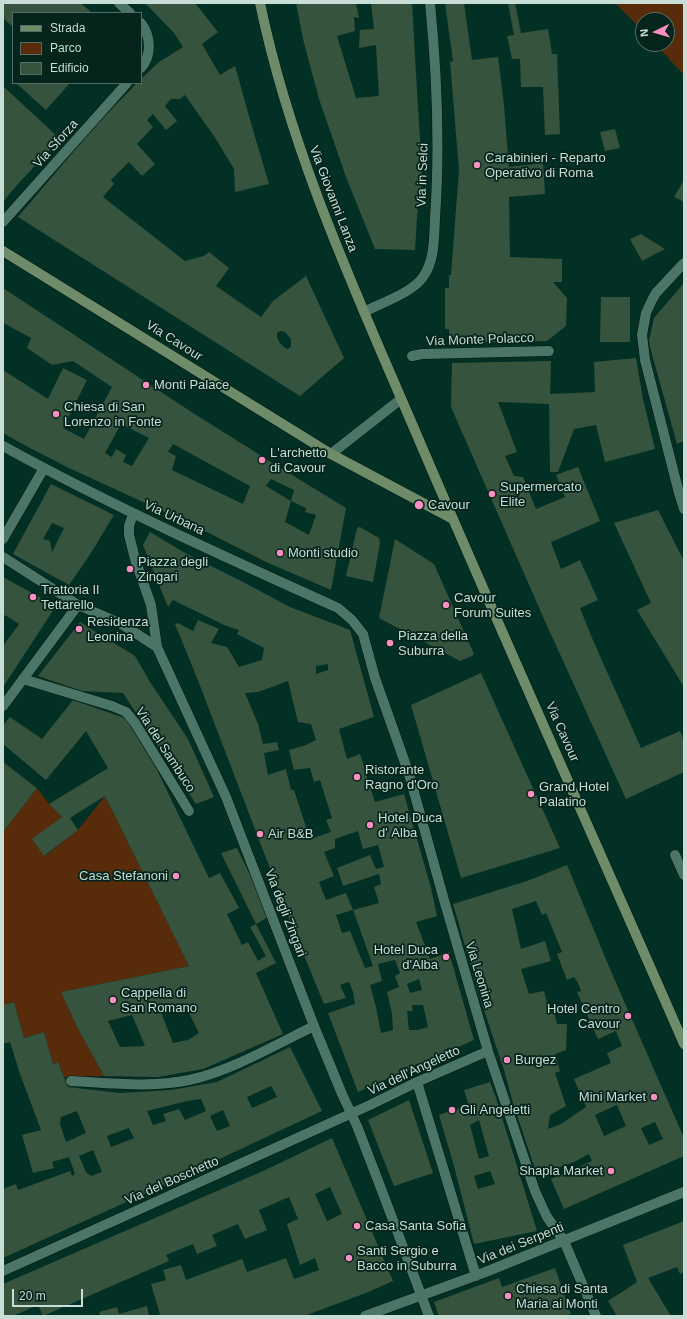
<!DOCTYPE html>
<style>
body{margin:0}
#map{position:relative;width:687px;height:1319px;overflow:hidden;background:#033025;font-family:Arial,sans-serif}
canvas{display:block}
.frame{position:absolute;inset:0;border:4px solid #c7ddd5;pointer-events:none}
.legend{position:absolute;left:12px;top:12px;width:130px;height:72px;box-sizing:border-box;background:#04241c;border:1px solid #526e66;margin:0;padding:5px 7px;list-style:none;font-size:12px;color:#c7ddd5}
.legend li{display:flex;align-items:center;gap:8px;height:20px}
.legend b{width:20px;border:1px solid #526e66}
.north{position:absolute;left:635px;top:12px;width:40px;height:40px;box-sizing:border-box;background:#04241c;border:1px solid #526e66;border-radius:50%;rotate:265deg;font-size:11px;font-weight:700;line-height:16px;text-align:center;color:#c7ddd5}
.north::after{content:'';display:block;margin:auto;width:14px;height:18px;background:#fc8fc1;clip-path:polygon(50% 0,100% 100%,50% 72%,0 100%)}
.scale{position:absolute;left:12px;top:1289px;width:71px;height:18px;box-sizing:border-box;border:2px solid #c7ddd5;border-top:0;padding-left:5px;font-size:12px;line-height:14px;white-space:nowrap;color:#c7ddd5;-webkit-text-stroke:3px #04241c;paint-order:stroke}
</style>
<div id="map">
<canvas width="687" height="1319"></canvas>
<div class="frame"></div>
<ul class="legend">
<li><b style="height:5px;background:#6e8c6a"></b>Strada</li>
<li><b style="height:11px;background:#582b0a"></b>Parco</li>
<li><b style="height:11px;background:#35533d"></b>Edificio</li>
</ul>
<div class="north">N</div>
<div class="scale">20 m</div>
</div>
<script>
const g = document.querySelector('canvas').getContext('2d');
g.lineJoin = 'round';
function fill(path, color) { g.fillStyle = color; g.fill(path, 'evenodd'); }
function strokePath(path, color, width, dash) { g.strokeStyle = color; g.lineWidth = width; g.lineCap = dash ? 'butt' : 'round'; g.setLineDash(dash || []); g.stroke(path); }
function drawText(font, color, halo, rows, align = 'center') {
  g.font = font + ' Arial,sans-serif'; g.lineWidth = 3.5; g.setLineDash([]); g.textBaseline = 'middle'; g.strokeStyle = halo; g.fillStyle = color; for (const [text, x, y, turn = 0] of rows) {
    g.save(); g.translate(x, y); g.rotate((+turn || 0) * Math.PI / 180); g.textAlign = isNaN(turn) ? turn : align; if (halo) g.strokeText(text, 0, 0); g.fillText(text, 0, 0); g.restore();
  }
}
const green = new Path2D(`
 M615,3h69v72l-29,-31h12v-24h-24v11z
 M37,788l12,16 13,13 -17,39 33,-26 27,-34 84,170 -128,26 16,35 27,49 -40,1 -6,-15 -5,2 -9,-32 -20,6 -10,-36 -11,3v-173z`);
const building = new Path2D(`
 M3,3h78l11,10h-79v14l-10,-9z
 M145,3h50l23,29 -16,12 18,31 15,-9 18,64 16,54 -34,8 -1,-23 -18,-30 -31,-44 -5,4h-9l-6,7 12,15 -11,9 -13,-16 -6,6 6,7 -16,17 18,20 -13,12 -13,-14 -18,18 3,4 -11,13 82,64 19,-5 5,-4 20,16 -13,18 45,31 12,-16 33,-25 38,82 -44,38 -282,-179 77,-91 40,-41 2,-2h4v-4l18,-17 24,-15 -9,-14zM280,331l5,1 6,7v7l-3,3 -3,-1 -6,-6 -2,-5v-4z
 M296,3h60l3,15 -5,-1 1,14 -18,5 19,62 23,-2 -3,-51 -17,3 1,-18 14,-1 -3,-26h41l6,105 4,59 -2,36h-2l-3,47 -40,-1 -29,-72 -27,-78 -16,-60z
 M445,3h19l8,57 26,-3 6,48 5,62 34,-4 2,31 -36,3 1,60 52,2v23h-9l14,16 -1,28 -19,15 -98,2v-14h-4v-41h4v-13h2l8,-105 -9,-108 3,-1z
 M508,3h7l6,30 27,-4 4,25h5l3,80 -15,1 -2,-48h-22l-1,-28h-8l-5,-23 7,-1z
 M16,83h54l-24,27z
 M3,86l57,53 -43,46 -14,17z
 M615,129l5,19 -15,3 -5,-19z
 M684,180v22l-10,-5z
 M641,234l24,15 -23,12 -12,-22z
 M684,283v158l-7,3 -27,-97 -1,-6 5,-23z
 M3,288l187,123 89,56 67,41 -15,82 -65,-28 -71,-36 -126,-58 -43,-22 -23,-13v-63l45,29 15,-31 24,12 -24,48 21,11 28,-52 -39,-26 -21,4 -25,-17 4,-10 -28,-15zM121,424l28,14 -17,28 -9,-4 3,-7 -10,-6 -4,8 -7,-4zM173,444l77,42 -7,18 -71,-34 4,-14 -8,-4zM271,479l23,11 -3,11 15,7 -1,4 11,3 -7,20 -24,-13 6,-21 -25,-15z
 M601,297h29v45h-30z
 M636,358l7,41 12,50 -50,13 -9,-37 -22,4 -16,43h-8l-1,-68 -51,-2 19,50 -12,4 9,20 9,1 13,32 29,-12 -9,-22 22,-8 22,54 -49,21 10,27 19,-9 18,40 -18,8 12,30 49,110 39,-17 4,10v31l-58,27 -82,-180 -93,-212 1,-44 99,-2 -1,33 45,-2 -1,-30z
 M51,484l63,31 -25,41 -20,29 -56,-31zM52,523l12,5 -12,24 -2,-11 -7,-2z
 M658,510l26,51v126l-47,-77 14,-7 -37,-80z
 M360,527l19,11 1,5 -7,39 -27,-6 11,-48z
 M150,532l35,21 60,30 45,24 60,23 24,87 -35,12 8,30 13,-5 15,48 29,-8 27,94 6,28 -21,6 14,37 19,-7 25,88 -116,52 -30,-79 27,-9 -2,-12 -4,-10 -9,3 6,13 -22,6 -30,-73 -97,-253 -22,-54 3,-1 15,8 5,-11 21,9 -8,14 16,4 12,20 23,-7 2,-12 -27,-14 2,-4 -15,-5 -51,-25 -5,7 -25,-62zM328,664v6l-12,4v-8zM288,681l10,41 13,2 5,16 -10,5 -17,5 5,20 16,-2 4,14 6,-2 12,38 -6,2 5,12 -21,7 -16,-49h-3l-5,-21 -18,6 -4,-22 15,-3 -2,-8 -14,2 -5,-20 -13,-31 13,-1zM358,831l5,18 15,-4 6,22 -8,2 -6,-14 -33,13 6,18 36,-12 2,10 -7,3 5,16 -26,7 20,56 -8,2 -15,-37 -8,2 -6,-18 17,-5 -7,-17 -20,7 -7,-18 15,-6 -10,-24 11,-4v-9zM395,960l5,13 -5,3 4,11 -12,5 5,22 1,16 -12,3 -5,-26 -6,-22 12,-4 -4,-17zM419,979l3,11 -12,3 -3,-9zM412,1005h11l5,22 -11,3h-8l-2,-19h6z
 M395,539l39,25 40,90 -2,2 -12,5 -81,-43z
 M3,577l53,29 -53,81v-41l16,-22 -14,-9 -2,4z
 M80,622l55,34 15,26 38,57 26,58 -18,7 -73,-111 -41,-2 -44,-15z
 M481,673l79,175 -99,30 -50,-173z
 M73,700l54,19 18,26 64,133 11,-5 19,35 -12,6 15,31 6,-3 10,19 8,-5 -16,-29 6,-3 -35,-71 16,-5 33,68 -14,8 20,39 -20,10 27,61 -80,35 -45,8 -54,-1 -27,-49 -16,-35 128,-26 -84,-170 -35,22 8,12 -34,26 -12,-17 30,-22 -13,-13 59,-36 -22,-37 -40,49 -43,-36v-19l7,-8 32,22zM184,1003l15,30 -11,7 -15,3 -13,-33zM132,1015l13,31 -25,1 -12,-26z
 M3,762l34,26 -34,44z
 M567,865l43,104 74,169v18l-120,53 -13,-30 41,-18 -3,-7 -15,8 -37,13 -24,-72 -9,-33 -23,-69 -28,-97 74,-23zM536,901l6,14 4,-2 16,39 -5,2 10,26 7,-3 4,6 3,8 -4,1 21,47 18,-8 6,15 -15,7 4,10 -37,16 12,28 -25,17 -13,5 2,-14 16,-9 -11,-33 5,-2 -5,-17 11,-4 1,-26h-10l-3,-12 -4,2 -6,-23 -15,3 -8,-25 30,-8 -6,-20 -24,8 -9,-40zM617,1105l9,21 -22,10 -9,-21zM655,1122l8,17 -14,6 -8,-17z
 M14,1002l10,36 20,-6 9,32 5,-2 10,25 52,6 51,-3 46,-8 73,-35 32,64 -156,73 -163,74v-69l13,-5 2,6 52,-19 2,5 3,-2 -6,-17 -17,5 2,6 -21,5 -11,-38 19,-5 -21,-56 -10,-32 -7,2v-39zM271,1086l6,11 -25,11 -5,-11zM201,1099l5,12 -21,9 -6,-11 -16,5 3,7 -13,4 -6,-14 40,-10zM223,1110l7,16 -13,5 -7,-15zM77,1111l9,22 -20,9 -6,-18 1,-7zM129,1128l5,10 -23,9 -4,-11zM93,1150l9,22 -11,4 -5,-4 -7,-16z
 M490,1082l6,16 41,133 -63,13 -20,-78 -15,-51 30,-10 -5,-15zM479,1120l10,36 -10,3 -9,-34zM490,1171l5,13 -17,5 -4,-13z
 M409,1100l24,73 -39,13 -26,-66z
 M332,1138l61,143 -27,12 -62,23h-148l4,-2 -9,-30 15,-4 -3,-10 18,-5 5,15 56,-21 5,13 39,-14 8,21 25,-9 -4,-12 -15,7 -13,-41 11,-5 -9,-22 -30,13 8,20 -22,9 -7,-15 -26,11 5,11 -20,8 -4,-10 -27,11 3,6 -126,55 -5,-11 -25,11h-10v-32l260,-113zM330,1187l12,27 -15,7 -12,-27z
 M684,1221v51l-4,2 -3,-7 -29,11 23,38h-54l-9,-15 29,-19 -14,-37z
 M555,1268l16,46 -7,2h-125l-5,-14 65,-24 3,9z
 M147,1306l2,10h-49l-1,-4 18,-5 2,7z`);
const lane = new Path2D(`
 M23,679l89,27 14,6 9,11 54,88
 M71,1081c38,2 80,7 118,-1 42,-9 86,-35 125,-54`);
const street = new Path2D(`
 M119,3l11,10
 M141,23c10,13 11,32 0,45
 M3,222l124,-139
 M684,263l-28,30 -4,7 -6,13 -4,22 3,25 34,133 5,16
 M364,312c17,-9 48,-19 59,-35 12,-17 11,-40 12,-59 5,-71 2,-144 -5,-215
 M412,356l10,-2 127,-3
 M3,446c109,60 222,111 335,162l14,12 11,14 12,44 34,96 35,126 44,151 47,140 12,26 17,24 32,75
 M331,454l70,-55
 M133,514l-4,12v9l6,24 16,46 6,42 69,150 88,229 28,68 15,32 25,65 47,125
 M3,539l41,-71
 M3,557l75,48 42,18 37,24
 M3,706l75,-101
 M675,855l9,20
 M417,1082l59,194
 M3,1271l367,-166 47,-23 71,-31
 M365,1316l118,-43 201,-81`);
const secondary = new Path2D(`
 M260,3c31,150 96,290 156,430 87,204 179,407 268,611
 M3,251l328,203 122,65`);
const markers = [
 [477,165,4,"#fc8fc1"],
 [146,385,4,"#fc8fc1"],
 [56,414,4,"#fc8fc1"],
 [262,460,4,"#fc8fc1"],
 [492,494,4,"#fc8fc1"],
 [419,505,5,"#fc8fc1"],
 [280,553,4,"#fc8fc1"],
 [130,569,4,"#fc8fc1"],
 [33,597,4,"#fc8fc1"],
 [446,605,4,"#fc8fc1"],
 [79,629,4,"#fc8fc1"],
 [390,643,4,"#fc8fc1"],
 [357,777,4,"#fc8fc1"],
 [531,794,4,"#fc8fc1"],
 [370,825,4,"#fc8fc1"],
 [260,834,4,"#fc8fc1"],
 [176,876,4,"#fc8fc1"],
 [446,957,4,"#fc8fc1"],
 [113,1000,4,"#fc8fc1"],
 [628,1016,4,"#fc8fc1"],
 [507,1060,4,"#fc8fc1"],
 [654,1097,4,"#fc8fc1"],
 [452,1110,4,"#fc8fc1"],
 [611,1171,4,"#fc8fc1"],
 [357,1226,4,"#fc8fc1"],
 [349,1258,4,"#fc8fc1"],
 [508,1296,4,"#fc8fc1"]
];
const streetNames = [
 ["Via Sforza",56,144,-48],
 ["Via in Selci",423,175,-88],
 ["Via Giovanni Lanza",333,199,69],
 ["Via Monte Polacco",480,340,-2],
 ["Via Cavour",174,341,32],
 ["Via Urbana",174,518,25],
 ["Via Cavour",562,732,66],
 ["Via del Sambuco",165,750,57],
 ["Via degli Zingari",285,913,69],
 ["Via Leonina",479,975,73],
 ["Via dell'Angeletto",414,1071,-25],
 ["Via del Boschetto",172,1181,-24],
 ["Via dei Serpenti",521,1244,-22]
];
const poiNames = [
 ["Carabinieri - Reparto",485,158],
 ["Operativo di Roma",485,173],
 ["Monti Palace",154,385],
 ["Chiesa di San",64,407],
 ["Lorenzo in Fonte",64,422],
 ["L'archetto",270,453],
 ["di Cavour",270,468],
 ["Supermercato",500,487],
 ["Elite",500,502],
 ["Cavour",428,505],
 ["Monti studio",288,553],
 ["Piazza degli",138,562],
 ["Zingari",138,577],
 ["Trattoria Il",41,590],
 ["Tettarello",41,605],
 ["Cavour",454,598],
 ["Forum Suites",454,613],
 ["Residenza",87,622],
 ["Leonina",87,637],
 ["Piazza della",398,636],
 ["Suburra",398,651],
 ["Ristorante",365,770],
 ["Ragno d'Oro",365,785],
 ["Grand Hotel",539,787],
 ["Palatino",539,802],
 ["Hotel Duca",378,818],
 ["d' Alba",378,833],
 ["Air B&B",268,834],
 ["Casa Stefanoni",168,876,"right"],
 ["Hotel Duca",438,950,"right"],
 ["d'Alba",438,965,"right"],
 ["Cappella di",121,993],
 ["San Romano",121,1008],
 ["Hotel Centro",620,1009,"right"],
 ["Cavour",620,1024,"right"],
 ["Burgez",515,1060],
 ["Mini Market",646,1097,"right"],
 ["Gli Angeletti",460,1110],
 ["Shapla Market",603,1171,"right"],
 ["Casa Santa Sofia",365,1226],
 ["Santi Sergio e",357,1251],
 ["Bacco in Suburra",357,1266],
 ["Chiesa di Santa",516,1289],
 ["Maria ai Monti",516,1304]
];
fill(green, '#582b0a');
fill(building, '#35533d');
strokePath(lane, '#02150f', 11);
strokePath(street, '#02150f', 11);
strokePath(secondary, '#02150f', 11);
strokePath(lane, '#4b7567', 10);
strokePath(street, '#4b7567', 10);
strokePath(secondary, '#6e8c6a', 10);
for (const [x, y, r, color] of markers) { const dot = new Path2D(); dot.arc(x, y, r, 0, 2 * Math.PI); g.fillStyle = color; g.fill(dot); strokePath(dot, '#04241c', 1.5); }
drawText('13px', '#c7ddd5', '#04241c', streetNames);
drawText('13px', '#c7ddd5', '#04241c', poiNames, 'left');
</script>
